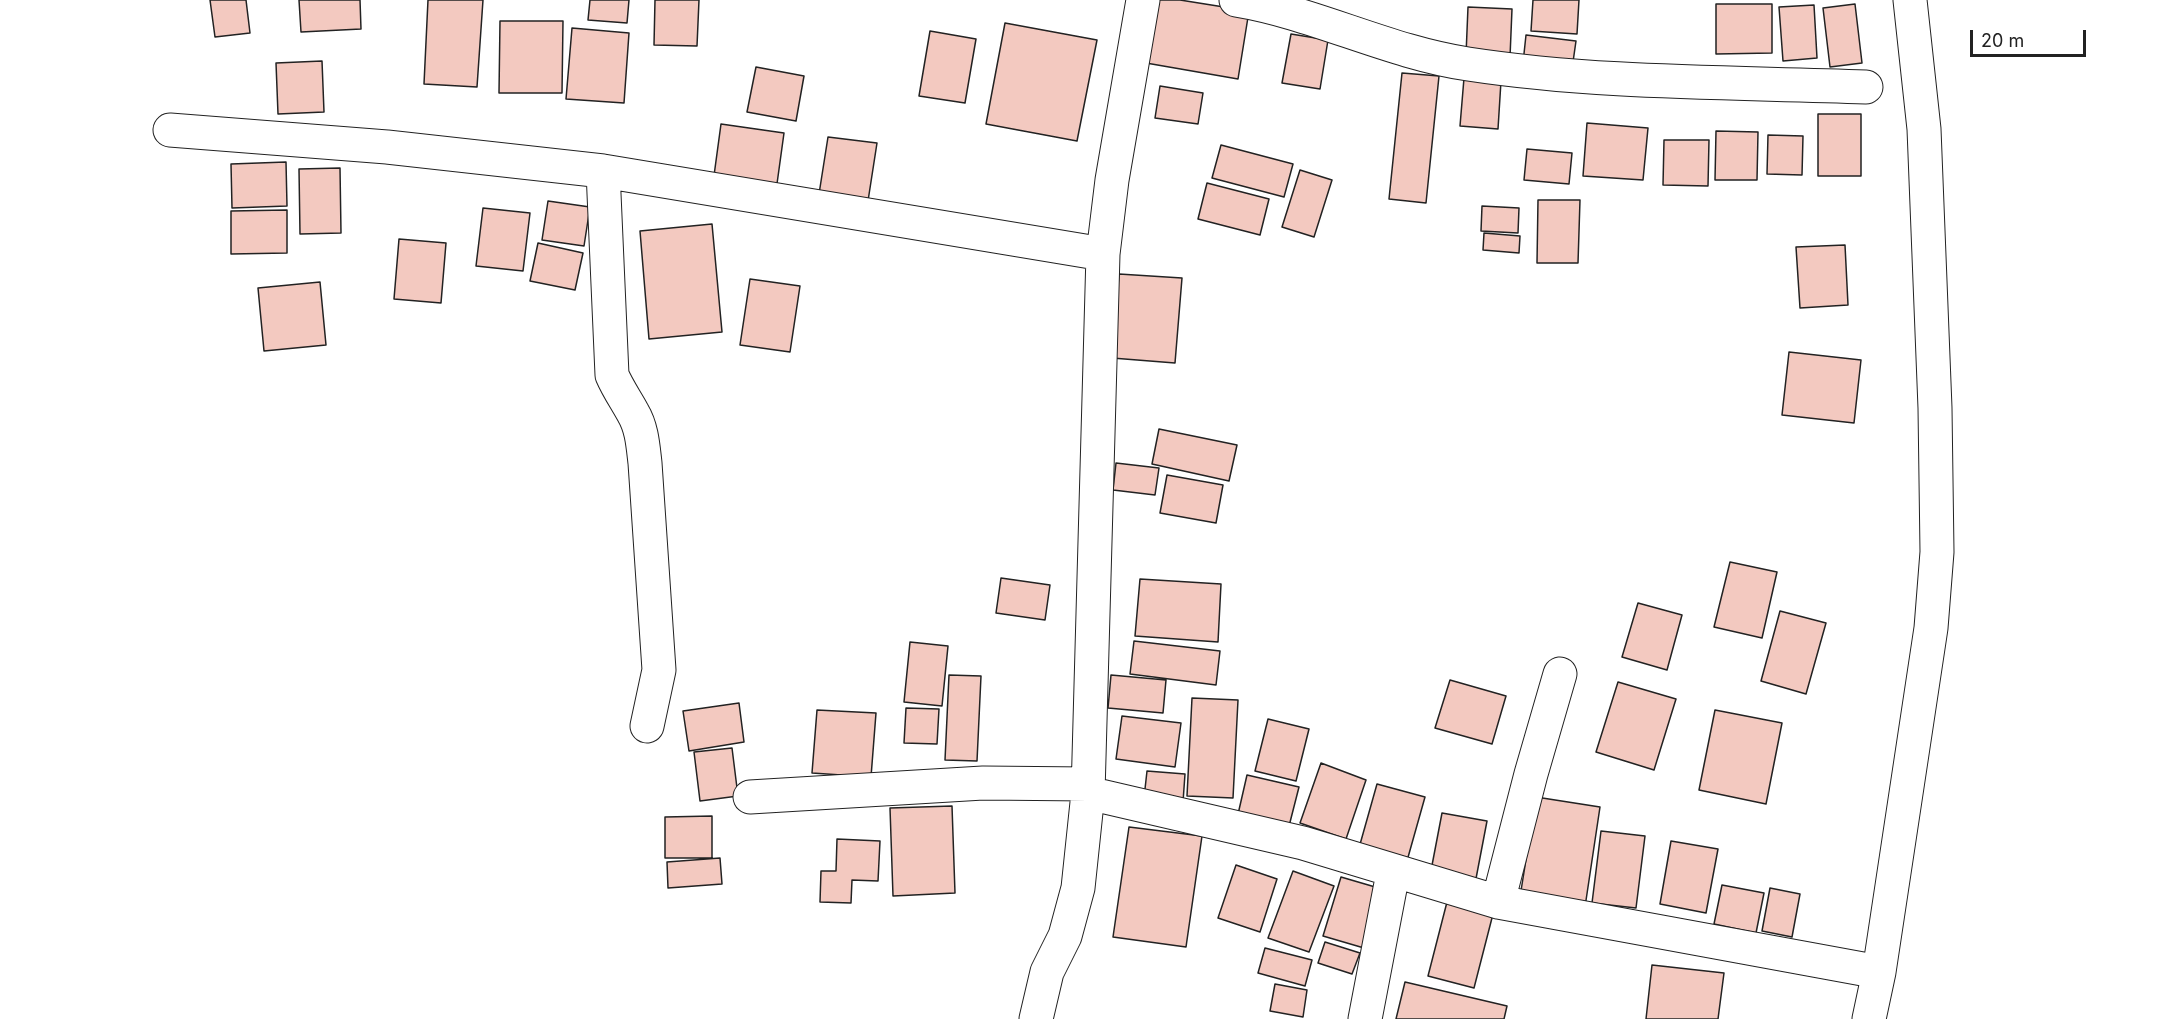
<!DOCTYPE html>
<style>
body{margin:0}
#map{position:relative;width:2183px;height:1019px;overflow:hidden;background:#fff;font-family:Inter,sans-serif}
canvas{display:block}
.scale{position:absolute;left:1970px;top:30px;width:116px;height:27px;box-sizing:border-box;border:3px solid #222;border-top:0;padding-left:8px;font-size:18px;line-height:21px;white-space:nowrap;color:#222;-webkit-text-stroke:4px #fff;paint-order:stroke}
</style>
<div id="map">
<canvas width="2183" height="1019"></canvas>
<div class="scale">20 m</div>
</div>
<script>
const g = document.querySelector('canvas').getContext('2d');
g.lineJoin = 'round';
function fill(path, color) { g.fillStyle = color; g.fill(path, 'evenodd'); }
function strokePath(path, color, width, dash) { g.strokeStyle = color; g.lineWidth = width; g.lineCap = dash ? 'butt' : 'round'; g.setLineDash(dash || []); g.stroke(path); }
const building = new Path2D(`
 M210,0h36l4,33 -35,4z
 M299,0h61l1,29 -60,3z
 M428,0h55l-6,87 -53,-3z
 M590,0h39l-2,23 -39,-3z
 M655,0h44l-2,46 -43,-1z
 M1156,0h24l69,11 -11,68 -92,-16z
 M1533,0h46l-2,34 -46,-3z
 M1716,4h56v49l-56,1z
 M1855,4l7,59 -32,4 -7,-59z
 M1814,5l3,53 -34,3 -4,-54z
 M1468,7l44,2 -2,48 -44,-2z
 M500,21h63l-1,72h-63z
 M1005,23l92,17 -20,101 -91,-17z
 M572,28l57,5 -5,70 -58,-4z
 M930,31l46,8 -11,64 -46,-7z
 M1291,34l37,6 -8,49 -38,-6z
 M1526,35l50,6 -4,28 -49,-6z
 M322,61l2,51 -46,2 -2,-51z
 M756,67l48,9 -8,45 -49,-9z
 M1402,73l37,3 -13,127 -37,-4z
 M1464,78l37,3 -3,48 -38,-3z
 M1160,86l43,7 -5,31 -43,-6z
 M1818,114h43v62h-43z
 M1587,123l61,5 -5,52 -60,-4z
 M721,124l63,9 -8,58 -63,-8z
 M1716,131l42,1 -1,48h-42z
 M1768,135l35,1 -1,39 -35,-1z
 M828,137l49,6 -9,58 -49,-7z
 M1664,140h45l-1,46 -45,-1z
 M1221,145l72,19 -9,33 -72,-19z
 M1527,149l45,4 -3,31 -45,-4z
 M286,162l1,44 -55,2 -1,-44z
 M340,168l1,65 -41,1 -1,-65z
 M1300,170l32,10 -18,57 -32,-10z
 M1207,183l62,16 -9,36 -62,-16z
 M1538,200h42l-2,63h-41z
 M548,201l42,6 -6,39 -42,-6z
 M1482,206l37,2 -1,25 -37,-2z
 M483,208l47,5 -7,58 -47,-5z
 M287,210v43l-56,1v-43z
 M712,224l10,108 -73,7 -9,-108z
 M1484,233l36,3 -1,17 -36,-3z
 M399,239l47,4 -5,60 -47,-4z
 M538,243l45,10 -8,37 -45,-9z
 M1845,245l3,60 -48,3 -4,-61z
 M1119,274l63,4 -7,85 -63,-5z
 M750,279l50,7 -10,66 -50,-7z
 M320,282l6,63 -62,6 -6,-63z
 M1789,352l72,8 -7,63 -72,-8z
 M1159,429l78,16 -8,36 -77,-17z
 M1116,463l43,5 -4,27 -42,-5z
 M1167,475l56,10 -7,38 -56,-10z
 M1730,562l47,10 -15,66 -48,-11z
 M1001,578l49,7 -5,35 -49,-7z
 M1140,579l81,5 -3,58 -83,-6z
 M1638,603l44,12 -15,55 -45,-13z
 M1780,611l46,12 -20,71 -45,-13z
 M1134,641l86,10 -4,34 -86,-11z
 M910,642l38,4 -6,60 -38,-4z
 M949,675l32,1 -4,85 -32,-1z
 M1111,675l55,5 -3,33 -55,-5z
 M1450,680l56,16 -14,48 -57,-16z
 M1618,682l58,17 -22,71 -58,-18z
 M1192,698l46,2 -5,98 -46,-2z
 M739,703l5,39 -55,9 -6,-40z
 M906,708l33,1 -2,35 -33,-1z
 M817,710l59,3 -5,64 -59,-4z
 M1715,710l67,13 -16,81 -67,-14z
 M1122,716l59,7 -6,44 -59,-8z
 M1268,719l41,10 -13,52 -41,-10z
 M732,748l6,48 -38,5 -6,-49z
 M1321,763l45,17 -20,59 -46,-16z
 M1147,771l38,3 -2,28 -39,-4z
 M1247,775l52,12 -12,47 -51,-11z
 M1377,784l48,13 -20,71 -48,-13z
 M1536,797l64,10 -15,100 -65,-10z
 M952,806l3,87 -62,3 -3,-88z
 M1442,813l45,8 -13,68 -45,-8z
 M712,816v42h-47v-41z
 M1129,827l73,9 -16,111 -73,-10z
 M1601,831l44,5 -9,72 -44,-5z
 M837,839l43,2 -2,40 -26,-1 -1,23 -31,-1 1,-31h15z
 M1671,841l47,8 -12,64 -46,-9z
 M720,858l2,26 -54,4 -1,-26z
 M1236,865l41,14 -17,53 -42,-14z
 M1293,871l41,15 -25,66 -41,-14z
 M1341,877l41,12 -18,59 -41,-12z
 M1722,885l42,8 -8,40 -42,-9z
 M1770,888l30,6 -8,43 -30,-6z
 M1447,902l46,12 -19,74 -46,-12z
 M1325,942l35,11 -8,21 -34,-11z
 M1265,948l47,12 -7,26 -47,-13z
 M1652,965l72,8 -6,46h-72z
 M1405,982l102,24 -3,13h-108z
 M1275,984l32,6 -4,27 -33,-6z`);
const street = new Path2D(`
 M1236,0c79,13 152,52 232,64 131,20 266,18 398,23
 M170,130l217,17 216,24 500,83
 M603,171l9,204c6,14 14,25 21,38 9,15 10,33 12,50l14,207 -12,56
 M1088,793l215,50 195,59 381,70
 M750,797l233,-14 105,1
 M1498,902l33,-128 29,-100
 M1036,1019l11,-47 18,-36 13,-48 10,-95 15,-539 9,-74 31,-180
 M1365,1019l28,-146
 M1869,1019l10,-47 52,-344 6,-76 -2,-144 -11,-279 -14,-129`);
fill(building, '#f3c9c0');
strokePath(building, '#222', 1.5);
strokePath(street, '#222', 35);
strokePath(street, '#fff', 33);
</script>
